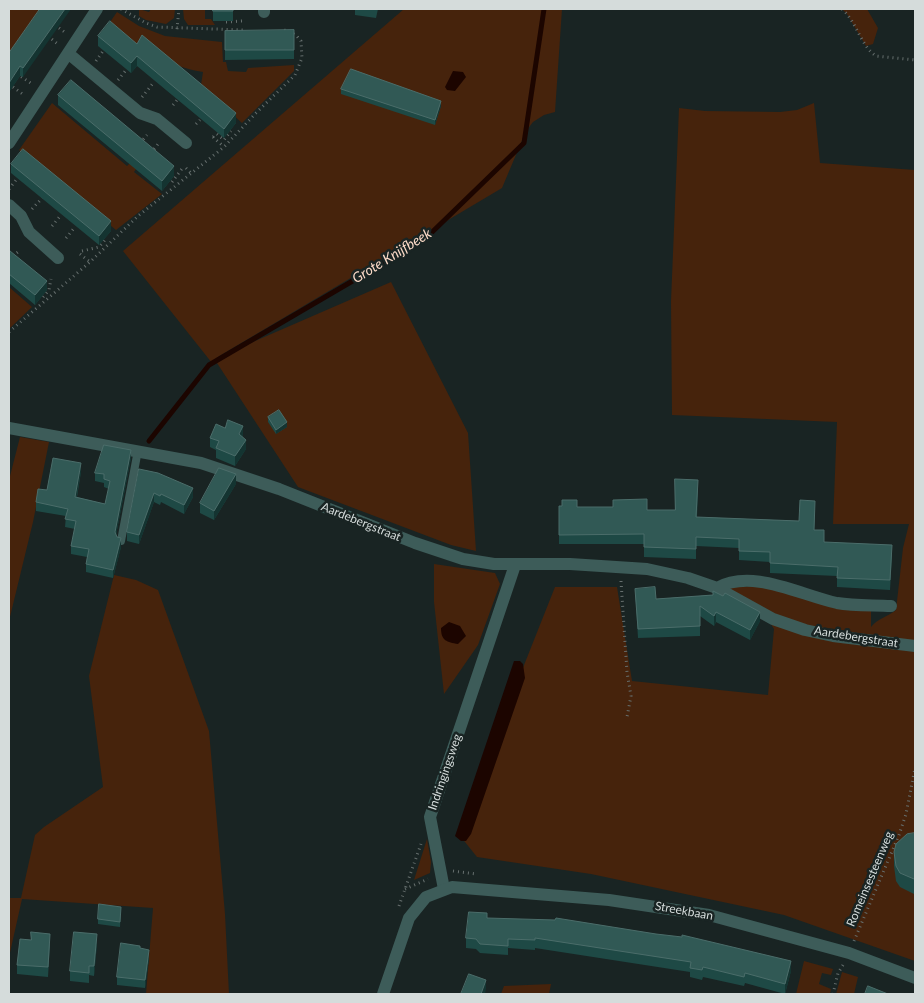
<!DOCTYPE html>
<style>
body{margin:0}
#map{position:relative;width:924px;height:1003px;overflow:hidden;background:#192423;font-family:Lato,sans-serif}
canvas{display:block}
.frame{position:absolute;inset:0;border:10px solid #d5dcdb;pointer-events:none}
</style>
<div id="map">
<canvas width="924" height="1003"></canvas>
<div class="frame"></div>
</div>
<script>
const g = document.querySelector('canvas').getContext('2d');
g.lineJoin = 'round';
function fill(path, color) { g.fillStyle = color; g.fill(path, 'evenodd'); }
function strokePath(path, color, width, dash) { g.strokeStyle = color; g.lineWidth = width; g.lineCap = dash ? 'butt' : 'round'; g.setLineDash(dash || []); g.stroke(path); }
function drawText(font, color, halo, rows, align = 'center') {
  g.font = font + ' Lato,sans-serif'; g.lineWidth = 5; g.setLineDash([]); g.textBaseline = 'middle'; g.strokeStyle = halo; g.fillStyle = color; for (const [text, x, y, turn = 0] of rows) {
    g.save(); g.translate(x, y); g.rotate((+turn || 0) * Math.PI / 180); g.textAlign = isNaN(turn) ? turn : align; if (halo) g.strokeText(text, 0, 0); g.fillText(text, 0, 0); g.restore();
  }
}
const green = new Path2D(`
 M10,9h35l-36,51v-50z
 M139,9l10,3 2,-3h24l-1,9 -8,6 -20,-4 -7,-4z
 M183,9h22v10h6l4,6h-27l-4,-6z
 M404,9h158l-7,103 -11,3 -11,7 -7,9 -24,57 -286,170 175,-76 77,151 8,118 -25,-6 -153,-58 -83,-127 -3,3 -89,-112z
 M842,9h25l11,19 -5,16 -7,2 -19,-32z
 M117,12l22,14 26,10 57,6 1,20h3l2,9 18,1 2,-4 46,-3v6l-52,52 -41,-38 2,-13c-37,-6 -66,-25 -95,-47z
 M52,103l75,63 5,-5 6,5 -4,6 28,22 -46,36 -97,-80z
 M814,103l6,60 95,7v791l-131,-46 -193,-41 -114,-17 -16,-20v-13l94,-237h62l15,94 136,14 6,-66 -13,-21 -33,-17 1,-4c11,0 25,-2 35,0 36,8 70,20 107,22v18c7,-9 17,-10 25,-17l7,-62 6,-24h-76l4,-102 -165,-7 -1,-114 8,-193 26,3 75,1 17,-2z
 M9,287l23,20 -23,22z
 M20,437l29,5 -16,80 -24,99v-141z
 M434,564l61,9 5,11 -22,61 -34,49 -10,-92z
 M114,575l22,5 22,10 51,141 16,183 4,80h-83l7,-86 -131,-9 -13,58v-59h12l14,-63 9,-8 59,-40 -14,-111z
 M427,839l4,23 -1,11 -16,7z
 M804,961l29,8 -2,6 -9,-2 -3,11 12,5 -1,5h-34z
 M842,972l16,5 -4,17h-18z
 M551,984l-2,10h-48l3,-8z`);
const water = new Path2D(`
 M453,71l10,1 3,5 -11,14 -8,-1 -2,-3z
 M449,622l11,4 6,10 -8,8c-11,-2 -17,-3 -17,-16z
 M514,661h6l3,3 2,14 -54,156 -5,7h-5l-6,-5z`);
const stream = new Path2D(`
 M149,441l60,-76 217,-127 98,-95 20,-134`);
const path = new Path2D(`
 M121,9l25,14 11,4 86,3v5
 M842,9c15,13 18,36 34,47l39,4
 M226,22l17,-1
 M55,25l11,8
 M177,29l2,-20
 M48,36l11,9
 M96,61l7,-10
 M17,74l15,10
 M118,80l8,-10
 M9,84l15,11
 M142,97l12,-15
 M173,105l4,-5
 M196,124l4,-4
 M213,137l4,-3 7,6 7,-9
 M213,137l11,10
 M140,143l7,-8
 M151,153l7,-9
 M186,168l6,6
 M172,182l12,-16
 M9,189l7,-9
 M32,209l12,-13
 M52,226l9,-11
 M66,238l9,-11
 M82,251l17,-4 6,-7
 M80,254l10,8
 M9,259l9,-7
 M43,297l6,-7 2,-11
 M9,332l81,-70 48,-46 86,-69 32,-34 39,-38 7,-17 -1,-17 -5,-6 -14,-6
 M621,581l6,91 4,24 -4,21
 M453,871l23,3
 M405,889l23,-10
 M399,906l22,-62
 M854,941l45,-106 7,-21 9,-46
 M833,994l5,-21 5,-8`);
const service = new Path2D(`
 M121,541l17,-91`);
const minor = new Path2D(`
 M264,9v3
 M69,54l71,59 17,6 29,24
 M9,143l88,-134
 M9,205l12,11 8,16 29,26
 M9,428l192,35 78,26 136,54 48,16 31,5h76l77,5 41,9 29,10 56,31 32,11 28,6 82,10
 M717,588c35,-20 83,7 120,15 17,3 36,2 54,3
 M444,889l-14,-72 85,-252`);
const tertiary = new Path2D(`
 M383,994l26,-76 17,-21 26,-10 157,13 100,15 140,38 66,25`);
const wall = new Path2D(`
 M40,9l-17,68 -3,-1 -11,16z
 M213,9h20v12h-20z
 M355,9h23l-2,9 -21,-3z
 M294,30v29l-69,1v-29z
 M98,36l39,8 99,79 -12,15 -87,-72 -6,7 -33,-27z
 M341,89l100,17 -6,19 -94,-31z
 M58,95l116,81 -12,15 -104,-86z
 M11,164l100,67 -12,14 -88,-72z
 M9,252l38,38 -12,15 -26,-22z
 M268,417l19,10 -11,7 -8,-12z
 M243,436v1l3,12 -11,17 -19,-8v-8l-6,-3v-9z
 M131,458l-15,77 5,12 -8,31 -27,-6v-8l1,-7 -16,-3v-8l4,-17 -10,-2 1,-11 -30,-5v-9l11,-12 34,-18 -4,25 28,7 4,-15 -5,-2v-4l-9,-2v-8z
 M139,469l54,28 -9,17 -23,-12 -1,3 -6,-3 -15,42 -12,-3v-9z
 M236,484l-22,36 -14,-7v-10z
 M698,490l-1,27 102,4 16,-11 -1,20 10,12 68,13 -2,35 -53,-3v-11l-67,-3v-11l-31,-2v-12l-43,-2v13l-52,-2v-13h-85v-38l88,4h28z
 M635,589l21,10 57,-4 47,26 -10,19 -34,-18 -2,4 -14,-10v20l-62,2z
 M915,833v61h-1l-14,-7 -4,-6 -2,-15v-14z
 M121,907l-1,20 -22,-3v-5z
 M487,918l304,53 -6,23 -40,-11 -1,3 -41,-9 -1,3 -12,-3v-5l-155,-24v2l-27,-2v7l-28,-2 -4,-4 -10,-1v-10z
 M50,944l-2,33 -31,-3v-9z
 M97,944l-3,32 -5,-1v8l-19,-2v-10z
 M149,958l-4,30 -28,-3v-8z`);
const shadedWall = new Path2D(`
 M65,9h6l-48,68v-9z
 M137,56v10l-6,7v-10z
 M20,66v10l-11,16v-9z
 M441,101v5l-6,19v-5z
 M236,113v10l-12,15v-9z
 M174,166v10l-12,15v-10z
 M111,221v10l-12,14v-9z
 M47,281v9l-12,15v-10z
 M287,422v5l-11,7v-4z
 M243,426v10l-4,8v-10z
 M246,440v9l-11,17v-10z
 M131,450v8l-16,82v-8z
 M81,463v9l-6,33v-8z
 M236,474v10l-22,36v-9z
 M193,488v9l-9,17v-9z
 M154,493v9l-15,42v-9z
 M121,538v9l-8,31v-8z
 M716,612v10l-2,4v-10z
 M760,612v9l-10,19v-10z
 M97,934v10l-3,32v-10z
 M149,950v8l-4,30v-8z
 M791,961v10l-6,23v-10z
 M486,980v9l-1,5h-4z`);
const building = new Path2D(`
 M40,9h25l-42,59 -3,-2 -11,17v-30z
 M213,9h20v2h-20z
 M110,21l27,23 5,-9 94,78 -12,16 -87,-73 -6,7 -33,-27z
 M294,30v20h-69v-19z
 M351,69l90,32 -6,19 -94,-31z
 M71,80l103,86 -12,15 -104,-86z
 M23,149l88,72 -12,15 -88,-72z
 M10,251l37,30 -12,14 -26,-21v-22z
 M279,410l8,12 -11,8 -8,-13z
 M228,420l15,6 -4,8 7,6 -11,16 -19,-8 3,-7 -9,-3 6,-14 9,4z
 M104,445l27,5 -16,82 2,5 4,1 -8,32 -27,-6 3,-15 -18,-3 5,-25 -11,-2 3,-10 -32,-7 2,-13 9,1 6,-32 28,5 -6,34 30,7 5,-23 -6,-2v-5l-9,-1z
 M219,468l17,6 -22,37 -14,-8z
 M139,469l19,4 35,15 -9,17 -23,-11 -1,2 -6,-3 -15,42 -12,-3z
 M675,479l23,1 -2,37 103,4 1,-21 15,1 -1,29h10v12l68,3 -2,35 -53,-2 1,-11 -68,-4v-11l-31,-1v-12l-43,-2v12l-52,-2v-13l-85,1v-29h3v-6h15v7h36v-7l34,-1v11h28z
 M655,587l1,12 57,-4v-4l10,5 2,-3 35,19 -10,18 -34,-18 -2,4 -14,-10v20l-62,3 -3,-40z
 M915,833v46h-1l-14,-6 -4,-7 -2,-14 2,-8 11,-10z
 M99,904l22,3 -1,15 -22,-3z
 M469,912l18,1v5l68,2 1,-2 100,16 26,3v-2l109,26 -6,23 -40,-11 -1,4 -41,-10 -1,3 -12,-2 1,-6 -156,-24v2l-27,-1v7l-28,-2 -4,-5 -10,-1z
 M31,932l19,2 -2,33 -31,-2 3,-26 11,1z
 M74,932l23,2 -3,32h-5v7l-19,-2z
 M121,943l19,3v2l9,2 -4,30 -28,-3z
 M469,974l17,6 -5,14h-20z
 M868,986l20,8h-23z`);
const streetNames = [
 ["Aardebergstraat",361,522,22],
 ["Aardebergstraat",856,637,9],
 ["Indringingsweg",445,772,-71],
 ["Romeinsesteenweg",870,879,-67],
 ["Streekbaan",684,911,10]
];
const waterNames = [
 ["Grote Knijfbeek",392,256,-32]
];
fill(green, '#46230c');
fill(water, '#1c0500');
strokePath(stream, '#1c0500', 5);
strokePath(path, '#666f6e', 3, [1, 4]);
strokePath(service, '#3d5c59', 8);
strokePath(minor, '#3d5c59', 12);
strokePath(tertiary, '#3d5c59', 12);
fill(wall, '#1e4945');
fill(shadedWall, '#143431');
fill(building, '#315955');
strokePath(building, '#4b6d6a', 1);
drawText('12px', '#d5dcdb', '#192423', streetNames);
drawText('italic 14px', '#fddcc9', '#192423', waterNames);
</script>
